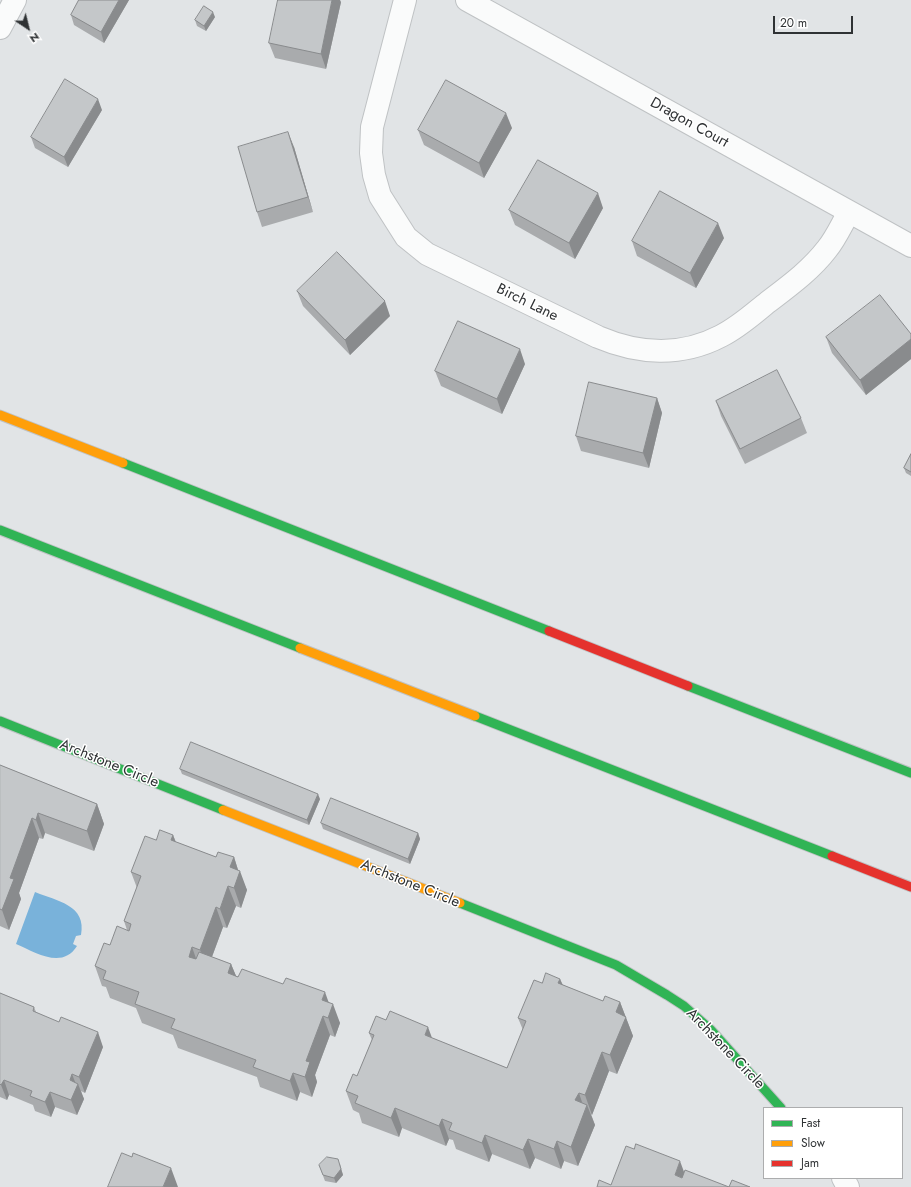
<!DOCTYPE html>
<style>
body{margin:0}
#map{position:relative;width:911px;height:1187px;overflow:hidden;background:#e1e4e6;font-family:Jost,sans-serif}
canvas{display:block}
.legend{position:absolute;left:763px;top:1107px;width:140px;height:72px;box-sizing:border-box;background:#fff;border:1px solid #acadae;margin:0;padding:5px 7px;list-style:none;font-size:12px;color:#2f3234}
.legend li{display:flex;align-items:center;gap:8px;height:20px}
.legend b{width:20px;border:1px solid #acadae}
.north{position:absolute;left:8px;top:8px;width:40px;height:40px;-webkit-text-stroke:3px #fff;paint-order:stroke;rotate:145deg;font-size:11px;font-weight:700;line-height:16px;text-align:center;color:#2f3234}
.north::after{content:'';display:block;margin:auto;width:14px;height:18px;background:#2f3234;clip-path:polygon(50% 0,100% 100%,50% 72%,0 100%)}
.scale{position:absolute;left:773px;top:16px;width:80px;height:18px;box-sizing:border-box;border:2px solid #2f3234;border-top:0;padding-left:5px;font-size:12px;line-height:14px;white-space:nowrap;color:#2f3234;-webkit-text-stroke:3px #fff;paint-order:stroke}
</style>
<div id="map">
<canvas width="911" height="1187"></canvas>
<ul class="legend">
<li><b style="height:5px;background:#30b455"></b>Fast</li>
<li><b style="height:5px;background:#ff9f0a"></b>Slow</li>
<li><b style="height:5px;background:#e5322d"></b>Jam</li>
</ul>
<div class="north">N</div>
<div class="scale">20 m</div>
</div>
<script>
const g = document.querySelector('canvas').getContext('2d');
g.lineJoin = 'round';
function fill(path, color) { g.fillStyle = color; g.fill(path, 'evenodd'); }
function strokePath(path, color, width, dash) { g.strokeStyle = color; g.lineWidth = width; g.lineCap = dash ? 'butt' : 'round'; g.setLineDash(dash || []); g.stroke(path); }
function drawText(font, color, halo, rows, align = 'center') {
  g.font = font + ' Jost,sans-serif'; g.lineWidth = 3; g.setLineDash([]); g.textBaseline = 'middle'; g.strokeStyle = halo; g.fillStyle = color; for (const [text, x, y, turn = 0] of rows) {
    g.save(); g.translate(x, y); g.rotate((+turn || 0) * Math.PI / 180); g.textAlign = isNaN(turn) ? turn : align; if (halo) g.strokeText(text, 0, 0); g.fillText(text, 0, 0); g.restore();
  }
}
const water = new Path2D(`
 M35,892c22,9 52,13 46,43l-5,1 -3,8 4,2c-15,24 -42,6 -61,-2z`);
const street = new Path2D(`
 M405,0l-33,127 -1,26 3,22 6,21 26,41 21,17 171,83c40,17 83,20 123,-1 18,-9 32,-22 47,-34 21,-16 43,-32 59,-53 9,-11 15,-25 22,-37
 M467,0l444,246
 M0,28l15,-28
 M843,1178l5,9`);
const fast = new Path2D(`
 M123,463l426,168
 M0,530l300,118
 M688,686l223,87
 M475,716l357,140
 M0,721l223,89
 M460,903l156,62 51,30 17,11 26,23 71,79`);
const slow = new Path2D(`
 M0,415l123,48
 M300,648l175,68
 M223,810l237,93`);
const jam = new Path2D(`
 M549,631l139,55
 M832,856l79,31`);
const wall = new Path2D(`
 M79,0h50l-25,43 -30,-18 -3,-10z
 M341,2l-15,67 -51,-11 -6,-15z
 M215,17l-9,14 -9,-5 -2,-6z
 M102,110l-34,57 -33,-19 -4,-11z
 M512,128l-28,50 -60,-33 -6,-15z
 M294,147l19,65 -51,15 -5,-15z
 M603,208l-28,51 -60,-34 -6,-15z
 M724,238l-28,50 -59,-32 -5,-15z
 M297,291l93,25 -40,39 -47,-49z
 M911,334v25l-45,36 -34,-42 -6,-16z
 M525,364l-23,50 -61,-28 -6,-15z
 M657,398l5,15 -13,55 -68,-17 -5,-15z
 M716,401l85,17 6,15 -62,31 -24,-48z
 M911,454v22l-5,-3 -2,-5z
 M0,765l97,39 7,20 -10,27 -49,-18 -2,6 -4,-1 -20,55 2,6 -12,31 -9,-4z
 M180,769l140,30 -11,26 -127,-51z
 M321,823l97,10 2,6 -10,25 -87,-35z
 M173,835l3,7 40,15h18l4,13 9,20 -6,18 -5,-2 -9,22 -4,-1 -11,30 19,7 5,12 93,26 11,21 -5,14 -5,-2 -15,40 2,7 -5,15 -12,-5 -3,9 -37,-14 -3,-10 -79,-29 -5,-13 -31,-12 -6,-15 -26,-10 -4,-11 -4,-1 -7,-20 15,-21 17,-15 -3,-9 13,-33 -6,-16 25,-32z
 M560,979l3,6 40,16 17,1 13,34 -16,38 -8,-3 -17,44 -1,-1 4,11 -17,41 -14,-5 -3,8 -26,-11 -5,11 -38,-15 -3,8 -33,-13 -3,-9 -4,-1 -3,7 -44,-18 -3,9 -37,-14 -3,-10 -6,-3 -7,-19 11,-15 15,-36 -3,-7 63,5 75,30 16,-38 -5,-12 24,-35z
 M0,993l34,14 2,5 67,35 -18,46 -4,-2 3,8 -7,16 -22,-8 -4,10 -16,-6 -2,-6 -24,-10 -2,5 -7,-3z
 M340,1164l3,11 -7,8 -11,-2 -6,-16z`);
const shadedWall = new Path2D(`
 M119,0h10l-25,43 -3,-11z
 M332,0h8l1,2 -15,67 -5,-15z
 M213,12l2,5 -9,14 -2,-5z
 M98,99l4,11 -34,57 -4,-10z
 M506,113l6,15 -28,50 -5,-15z
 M288,132l6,15 19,65 -5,-15z
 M598,193l5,15 -28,51 -6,-16z
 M718,223l6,15 -28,50 -6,-15z
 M385,301l5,15 -40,39 -5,-15z
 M911,339v20l-45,36 -6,-15z
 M520,349l5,15 -23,50 -5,-15z
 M657,398l5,15 -13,55 -6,-15z
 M318,794l2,5 -11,26 -2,-5z
 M97,804l7,20 -10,27 -7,-20z
 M38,813l7,20 -2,6 -7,-19z
 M32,818l7,20 -20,55 2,6 -12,31 -7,-20 8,-32z
 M418,833l2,6 -10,25 -2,-5z
 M173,835l7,19 -9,-14z
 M234,857l5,16 1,-2 7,19 -6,18 -7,-20 -4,-21z
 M228,886l8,20 -9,22 -7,-19z
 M216,907l7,20 -16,43 -7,-20z
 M192,947l7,20 -10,-10z
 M231,964l8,19 -11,-10z
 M560,979l8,19 -10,-15z
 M325,992l6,17 2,-5 7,19 -5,14 -13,-37z
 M620,1002l13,34 -16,38 -7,-19 6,-43z
 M323,1016l7,19 -15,40 2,7 -5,15 -7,-20 1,-16z
 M428,1027l7,19 -10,-11z
 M98,1032l5,15 -18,46 -6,-16z
 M602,1052l7,19 -17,44 -7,-20z
 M293,1073l7,19 -3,9 -7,-20z
 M72,1074l5,13 1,-3 6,15 -7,16 -6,-15 -1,-20z
 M4,1080l5,15 -2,5 -6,-15z
 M50,1092l5,15 -4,10 -6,-15z
 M579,1093l6,18 2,-6 8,20 -17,41 -7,-19 4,-47z
 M395,1108l7,20 -3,9 -8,-19z
 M442,1119l7,20 -3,7 -7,-20z
 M485,1135l7,19 -3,8 -7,-19z
 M528,1139l7,19 -5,11 -7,-19z
 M557,1141l7,20 -3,8 -7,-20z
 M680,1161l7,19 -12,-5z
 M171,1168l7,19h-15z
 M341,1169l2,6 -7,8 -2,-5z`);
const building = new Path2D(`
 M79,0h40l-18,32 -30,-17z
 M278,0h54l-11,54 -52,-11z
 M204,6l9,6 -9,14 -9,-6z
 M65,79l33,20 -34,58 -33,-20z
 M446,80l60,33 -27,50 -61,-33z
 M288,132l20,65 -51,15 -19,-65z
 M538,160l60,33 -29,50 -60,-33z
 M660,191l58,32 -28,50 -58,-32z
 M337,252l48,49 -40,39 -48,-49z
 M880,295l31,39v5l-51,41 -34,-43z
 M458,321l62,28 -23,50 -62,-28z
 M777,370l24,48 -61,31 -24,-48z
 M589,382l68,16 -14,55 -67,-17z
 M911,454v18l-7,-4z
 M191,742l127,52 -11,26 -127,-51z
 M0,765l97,39 -10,27 -49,-18 -2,7 -4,-2 -22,60 4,1 -12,31 -2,-1z
 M331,798l87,35 -10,26 -87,-36z
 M160,830l13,5 -2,5 45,17 2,-5 16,5 -4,10 10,4 -6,17 -6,-2 -8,23 -4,-2 -16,43 -8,-3 -3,10 7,2 3,-7 32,12 -3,9 10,4 4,-8 41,15 3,-6 39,14 -3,8 11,4 -5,14 -5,-2 -17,45 4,1 -5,15 -12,-4 -3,8 -37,-14 3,-7 -85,-32 4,-9 -40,-15 4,-12 -36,-13 3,-8 -11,-5 9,-23 6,2 7,-19 12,5 2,-7 -7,-3 17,-45 -10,-4 14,-36 11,4z
 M546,973l14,6 -2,4 45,18 2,-5 15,6 -4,10 10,5 -16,38 -8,-3 -17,43 -6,-2 -4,7 12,5 -16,42 -14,-6 -3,8 -26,-10 -5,11 -38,-15 -3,8 -33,-13 3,-7 -10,-4 -3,7 -44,-18 -4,10 -36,-15 3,-7 -12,-5 7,-17 4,2 17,-41 -5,-2 7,-17 10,4 4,-9 38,16 -3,8 82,33 19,-47 -8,-3 16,-38 8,3z
 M0,993l34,14 -1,4 26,11 2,-5 37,15 -19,45 -7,-3 -2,6 8,4 -7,16 -21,-8 -5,10 -15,-6 2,-5 -28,-11 -3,5 -1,-1z
 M636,1144l44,17 -5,14 7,3 3,-8 44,17 3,-7 18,7h-153l2,-7 12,5 15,-39 8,3z
 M122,1153l10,4 1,-4 38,15 -8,19h-55z
 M327,1157l11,2 3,10 -7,9 -11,-3 -4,-10z`);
const streetNames = [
 ["Dragon Court",689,123,29],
 ["Birch Lane",527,303,26],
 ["Archstone Circle",109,764,22],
 ["Archstone Circle",410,884,22],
 ["Archstone Circle",725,1049,46]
];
fill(water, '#79b2da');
strokePath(street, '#bfc2c4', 24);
strokePath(fast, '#bfc2c4', 11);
strokePath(slow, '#bfc2c4', 11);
strokePath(jam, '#bfc2c4', 11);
strokePath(street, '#fafbfb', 22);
strokePath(fast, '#30b455', 9);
strokePath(slow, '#ff9f0a', 9);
strokePath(jam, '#e5322d', 9);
fill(wall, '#a9abad');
fill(shadedWall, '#898b8d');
fill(building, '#c4c7c9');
strokePath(building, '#898b8d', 1);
drawText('15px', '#2f3234', '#fff', streetNames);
</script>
